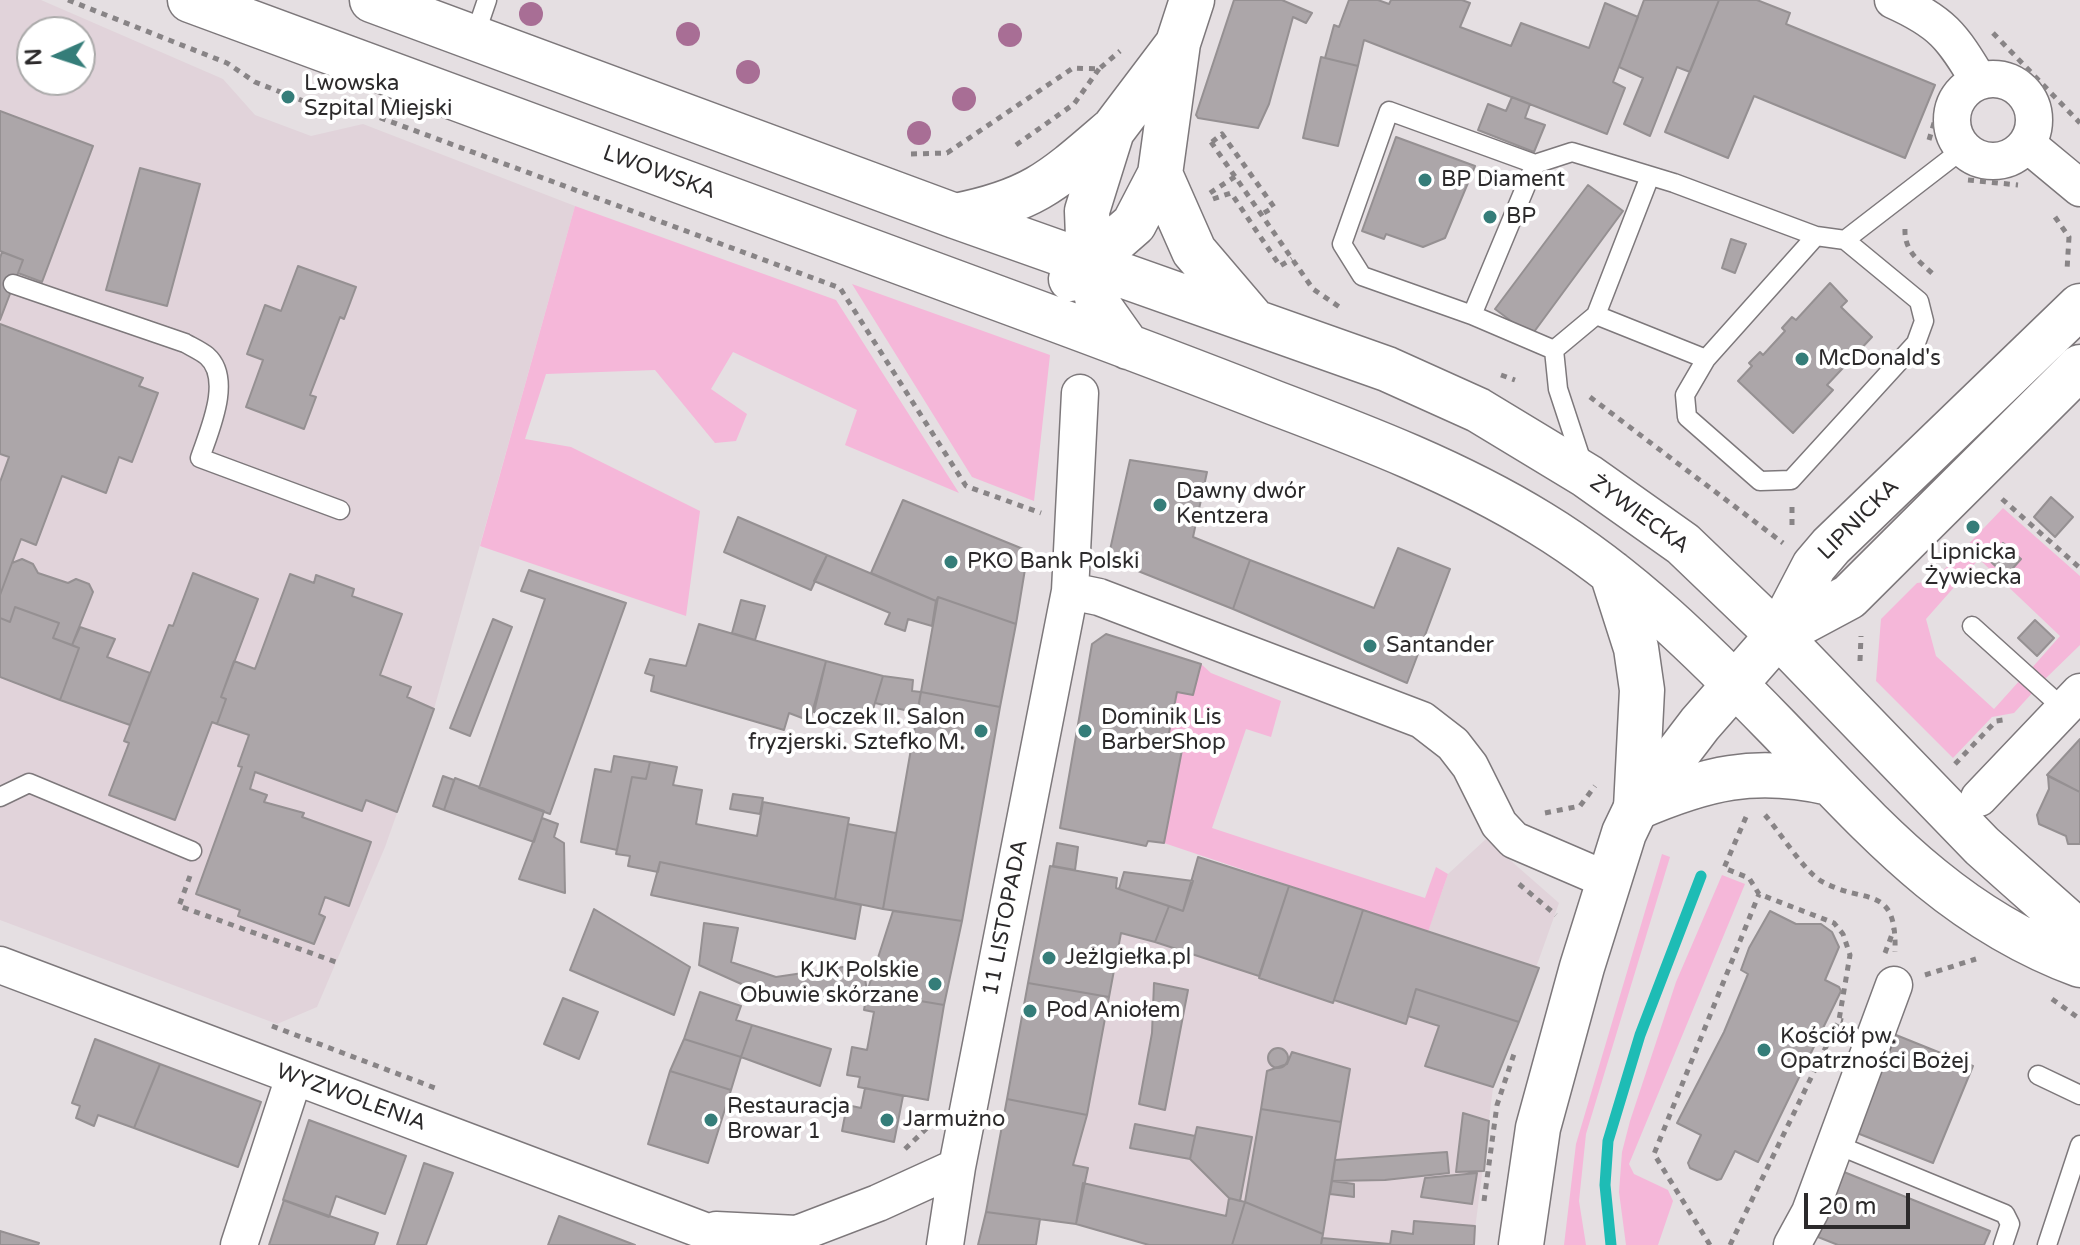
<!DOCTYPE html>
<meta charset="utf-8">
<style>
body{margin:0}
#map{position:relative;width:2080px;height:1245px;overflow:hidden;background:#e5dfe2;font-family:"Varela Round",sans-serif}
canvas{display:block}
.north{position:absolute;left:16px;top:16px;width:80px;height:80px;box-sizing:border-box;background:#fff;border:2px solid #abaaaa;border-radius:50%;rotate:267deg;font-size:22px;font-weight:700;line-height:32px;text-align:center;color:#2c2a2b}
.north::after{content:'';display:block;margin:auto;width:28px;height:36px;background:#357d79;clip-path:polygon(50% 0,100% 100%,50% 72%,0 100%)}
.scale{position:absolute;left:1804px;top:1193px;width:106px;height:36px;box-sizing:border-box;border:4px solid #2c2a2b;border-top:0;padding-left:10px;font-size:24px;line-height:28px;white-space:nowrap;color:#2c2a2b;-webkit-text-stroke:6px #fff;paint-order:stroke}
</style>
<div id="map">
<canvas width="2080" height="1245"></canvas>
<div class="north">N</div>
<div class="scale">20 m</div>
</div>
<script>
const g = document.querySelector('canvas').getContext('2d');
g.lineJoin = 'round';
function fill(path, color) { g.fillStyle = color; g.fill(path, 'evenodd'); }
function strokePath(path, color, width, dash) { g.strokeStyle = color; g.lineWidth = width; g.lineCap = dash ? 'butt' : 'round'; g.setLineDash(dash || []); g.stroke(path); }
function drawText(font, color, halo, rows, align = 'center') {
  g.font = font + ' "Varela Round",sans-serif'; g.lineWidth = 8; g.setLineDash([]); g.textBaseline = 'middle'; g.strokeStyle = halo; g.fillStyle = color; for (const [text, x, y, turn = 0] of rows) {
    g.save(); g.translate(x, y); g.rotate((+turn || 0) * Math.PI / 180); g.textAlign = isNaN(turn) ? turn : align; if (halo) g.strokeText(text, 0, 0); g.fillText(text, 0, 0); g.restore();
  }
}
const built = new Path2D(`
 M0,0h41l182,79 32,36 56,21 52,-12 212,82 -141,503 -49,138 -68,160 -40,17 -277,-104zM32,32h48v48h-48z
 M1486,839l73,64 -66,185 -20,157h-323l-74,-21 12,-55 -15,-4 14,-50 34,-182 34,9 14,-36 24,-25 5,-24 230,74 20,-57z`);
const green = new Path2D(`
 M575,206l261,94 123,193 -114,-48 12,-35 -124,-58 -22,37 36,25 -11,27 -21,2 -60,-73 -109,4 -21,65 46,8 129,64 -14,105 -206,-70z
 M852,284l198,71 -16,146 -62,-24z
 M2003,508l77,68v69l-37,36 -13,-11 30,-34 -81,-77 -53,60 10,37 58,53 27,-30 13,12 -20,22 -22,4 -39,41 -77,-77 5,-62 36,-36 16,-2z
 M1201,664l10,9 70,28 -10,36 -25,-8 -34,99 213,70 11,-31 12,7 -20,58 -264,-89 17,-92 -10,-2 2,-9 -5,-2 9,-46 16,3z
 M1662,854l8,3 -84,277 -7,67 7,44h-22l12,-101z
 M1722,875l23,9 -116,280 5,10 34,16 5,11 -15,44h-32l-7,-53 3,-40 8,-31 46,-139z`);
const stream = new Path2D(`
 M1611,1245l-6,-60 3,-44 32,-106 61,-159`);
const building = new Path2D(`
 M1234,0h48l30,13 -6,10 -13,-6 -24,87 -11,24 -60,-10 -2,-3z
 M1349,0h29l11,4 2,-4h71l8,3 -10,24 51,19 10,-23 68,25 16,-45 33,14 -25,65 12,6 -18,46 -243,-94 -6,26 -33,-8 9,-33 5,2z
 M1644,0h75l-29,72 -13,-5 -27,69 -26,-12 19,-46 -24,-11z
 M1719,0h38l33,13 -4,11 149,61 -30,73 -151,-62 -26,62 -63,-26z
 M1321,57l37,9 -20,80 -35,-8z
 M1512,97l18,7 -5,14 20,7 -11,27 -56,-22 10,-26 18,7z
 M0,111l93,35 -51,136 -24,-9 5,-13 -23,-9z
 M1396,137l79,29 -30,72 -22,9 -37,-13 -2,5 -22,-8z
 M140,168l60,16 -33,122 -61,-16z
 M1588,185l35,26 -92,125 -36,-27z
 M1731,239l15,5 -11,29 -13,-5z
 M2,252l21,8 -23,60v-62z
 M298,266l58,21 -12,32 -4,-2 -30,78 6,2 -12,32 -58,-22 17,-47 -16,-6 18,-49 16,6z
 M1830,283l17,18 -6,6 31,30 -45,48 6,5 -40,43 -55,-52 14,-15 -3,-3 11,-11 3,3 22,-24 -3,-3 10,-11 4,3z
 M0,324l143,54 -4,8 19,7 -26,69 -13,-5 -13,36 -44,-17 -26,69 -15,-6 -21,56v-113l9,-25 -9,-3z
 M1130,460l77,12 -14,65 57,23 -17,49 -125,-50z
 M2051,497l22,20 -18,20 -21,-20z
 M903,500l125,51 -12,73 -78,-27 -2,4 -65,-28z
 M738,517l89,38 -16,35 -87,-38z
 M2003,543l18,16 -15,17 -18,-17z
 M1398,548l52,21 -43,114 -174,-74 17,-49 124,48z
 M827,555l109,46 -4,25 -24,-7 -3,12 -20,-7 5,-11 -76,-32z
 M22,559l11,5 5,9 30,10 8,-4 13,5 4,8 -21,53 -19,-7 6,-15 -44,-16 -5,15 -10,-4v-23l12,-32z
 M529,570l97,33 -76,211 -71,-26 66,-189 -24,-8z
 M193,573l65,26 -37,98 5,2 -9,25 -5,-2 -37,98 -66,-25 20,-52 -5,-2 45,-116 4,1z
 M290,574l24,9 2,-8 38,14 -2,7 50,18 -22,61 31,12 -4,10 27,12 -37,103 -31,-12 -4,11 -107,-39 -5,17 17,6 -3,7 40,11 -2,4 69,25 -22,64 -24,-9 -6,17 6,3 -11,27 -76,-28 2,-6 -44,-16 46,-127 -4,-1 11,-31 -32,-11 9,-25 -5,-2 13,-36 21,8z
 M938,597l78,27 -16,83 -79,-15z
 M741,600l24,6 -10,34 -23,-7z
 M15,607l44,16 -6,15 26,10 -19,52 -60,-23v-59l10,4z
 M493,619l19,8 -42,109 -20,-8z
 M2035,620l19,18 -17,18 -19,-18z
 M699,624l127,37 -16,60 -21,-8 -5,17 -133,-39 3,-15 -9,-3 5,-14 36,7z
 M80,627l35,12 -8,18 43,16 -20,52 -70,-25 19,-52 -7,-3z
 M1106,634l95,30 -8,31 -16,-3 -9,46 5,1 -2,10 11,1 -18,93 -16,-2 -2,5 -86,-18 32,-184z
 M826,661l57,15 -15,50 -54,-14z
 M883,676l30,4 -1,11 9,1 -4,21 -42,-10z
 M921,692l79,15 -38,214 -79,-12z
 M2080,739v53l-33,-17z
 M614,756l36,6 -4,17 -14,-2 -15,73 -36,-8 14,-73 16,3z
 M650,762l27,5 -4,18 29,5 -6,34 61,12 6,-34 86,16 -14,81 -175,-37 -2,10 -30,-6 2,-10 -14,-2 16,-77 14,2z
 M443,776l11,4 -10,30 -11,-4z
 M2048,776l32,16v52h-12l-2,-8 -27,-12 -2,-9 12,-26z
 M455,778l89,33 -10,31 -90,-32z
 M733,794l30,4 -3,16 -30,-5z
 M542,818l16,6 -4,13 10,6 1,50 -46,-14z
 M848,824l48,9 -13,76 -48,-10z
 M1057,843l21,4 -3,23 -22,-4z
 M1198,857l91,29 -30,90 -104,-34 14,-36 14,5z
 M660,862l201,43 -6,34 -204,-44z
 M1050,866l67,12 -1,10 53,18 -14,36 -34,-9 -12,64 -81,-14z
 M1124,872l69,9 -10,30 -64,-22z
 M1289,886l74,24 -30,93 -74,-25z
 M594,909l96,58 -16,48 -104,-45z
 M1363,910l176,58 -20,54 -103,-33 -10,35 -72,-24z
 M893,911l69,10 -18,84 -77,-13z
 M1770,911l26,13h25l11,8 7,15 -14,33 14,7 2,4 -83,171 -23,-11 -14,28 -4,1 -27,-12 -2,-5 13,-28 -24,-12 47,-91 24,-58 -7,-4 8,-22z
 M704,923l34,5 -7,34 45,15 87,-13 4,28 -90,8 -78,-35z
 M1028,983l81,14 -22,118 -80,-16z
 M1154,983l34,7 -23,120 -26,-6 13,-71z
 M1416,989l103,33 -26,65 -68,-21 14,-40 -31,-10z
 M700,992l41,14 -5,14 16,5 -11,32 -57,-18z
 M867,992l77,13 -16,95 -70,-13 2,-10 -13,-2 5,-28 15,3 7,-38 -10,-2z
 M563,998l35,14 -19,47 -35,-15z
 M752,1025l79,24 -11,37 -79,-29z
 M1896,1035l77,31 -40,97 -76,-30z
 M95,1039l65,25 -26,64 -36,-13 -4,11 -18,-8 4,-12 -8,-3z
 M684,1039l57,18 -10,33 -61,-19z
 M1268 1058a10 10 0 1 1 20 0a10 10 0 1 1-20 0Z
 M1292,1052l58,17 -9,53 -80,-13 6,-38 20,-7z
 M160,1064l101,38 -23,65 -104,-39z
 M670,1071l61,19 -23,73 -60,-19z
 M865,1088l38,8 -9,46 -52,-11 5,-26 14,3z
 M1007,1099l80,16 -14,50 15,3 -12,56 -90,-12z
 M1261,1109l80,13 -18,112 -78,-32z
 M1463,1113l26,8 -5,50 -28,1z
 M309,1120l97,36 -21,58 -49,-18 -7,21 -46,-17z
 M1135,1124l60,12 -5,23 -60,-11z
 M1197,1127l55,10 -12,64 -11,-3 -39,-39z
 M1447,1152l2,21 -64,7 -53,1 3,-21z
 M424,1163l29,10 -27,72h-29z
 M1844,1172l146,59 -6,14h-146l-20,-8z
 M1477,1173l-5,31 -51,-7 4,-19z
 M1332,1181l22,3v13l-24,-3z
 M1083,1183l143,33 3,-18 16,4 -13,43h-83l-73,-21z
 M284,1200l94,33 -4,12h-105z
 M1245,1202l78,32 -2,11h-89z
 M986,1212l54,7 -4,26h-58z
 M559,1216l76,29h-87z
 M1414,1221l61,5 -1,19h-84l2,-14 21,3z
 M0,1231l39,12 -1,2h-38z
 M1322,1238l68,6v1h-69z`);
const path = new Path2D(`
 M68,0l159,63 28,19 56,22 40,3 489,181 126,198 75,27
 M1993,33l87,90
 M1929,140l15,-51
 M1211,142l102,147 28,19
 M1212,142l10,-8 52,73 -12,7
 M1016,145l58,-41 25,-35
 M911,154l36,-1 126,-85 26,1 21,-18
 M1968,180l50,5
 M1210,193l26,-17
 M1213,199l18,-6 49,73 12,-7
 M2055,217l14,20 -2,33
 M1905,229c-1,22 14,32 29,46
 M1501,375l14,5
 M1590,397l193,146
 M2002,499l78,69
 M1792,507v22
 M1860,661l1,-25
 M1955,764l41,-43 7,-1
 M1545,813l35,-7 15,-20
 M1765,815c14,16 39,56 56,66 45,25 76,1 74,71
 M1746,817l-22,51 25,10 10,16 75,29 9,11 7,21 -11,65
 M190,876l-11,30 157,56
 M1519,884l37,31
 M1885,953l9,-24
 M1925,975l51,-16
 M2052,999l28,20
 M272,1026l163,62
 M905,1149l22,-21
 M1484,1201l13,-96 17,-51
 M1710,1245l-56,-91 105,-260
 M1730,1245l109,-225 4,1`);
const service = new Path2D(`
 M474,38l13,-38
 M1845,240l118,-91
 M13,284l172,59c7,4 16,8 22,13 26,23 2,75 -7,102l140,52
 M1472,315l-110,-39 -20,-32 47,-133 146,53
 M1596,315l54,-139
 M1554,350l42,-35 110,44
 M1583,465l-25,-76 -4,-39 -82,-35 63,-151 37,-12 102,31 142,53 29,4 74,61 5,20 -8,22 -125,137 -31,1 -73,-64 -2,-22 21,-36 110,-123
 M1972,626l92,83
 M0,797l29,-14 163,68
 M2038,1075l42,20
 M1835,1144l170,70 5,10 -7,21
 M2047,1245l33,-100`);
const minor = new Path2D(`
 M1893,0c49,22 59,36 86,81
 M1952 120a41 41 0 1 1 82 0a41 41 0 1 1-82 0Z
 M2027,144l53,44
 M1070,591l29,6 323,123 31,24 17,22 29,58 15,16 93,40
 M1979,798l101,-106
 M0,965l742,280
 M716,1230l81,4 81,-31 79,-36
 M239,1245l55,-168
 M945,1245l12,-78 113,-576 10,-198
 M1792,1245l18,-33 84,-227`);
const tertiary = new Path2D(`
 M1778,635l71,-38 231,-230
 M1521,1245l17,-117 44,-161 42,-134 12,-25 64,-84 78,-89 36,-69 17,-20 249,-240`);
const secondary = new Path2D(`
 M190,0c277,102 555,205 832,307 84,31 169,63 253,96 90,34 182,69 265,120 89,54 165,130 237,204 95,98 171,189 303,238
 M372,0l583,216 432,153 91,41 109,66 96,68 95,91 204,211 98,87
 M1160,174l34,77 58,68
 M955,216c77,-15 98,-35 156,-85
 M1071,279l63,-55 26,-50 18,-131 14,-43
 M1128,347l-29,-41 -10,-43 -2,-52 25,-80 65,-86
 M1612,573l24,75 6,42 -6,118c70,-30 118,-42 194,-25`);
const trees = [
 [531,14],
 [688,34],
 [1010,35],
 [748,72],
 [964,99],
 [919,133]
];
const markers = [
 [288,97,8,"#357d79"],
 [1425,180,8,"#357d79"],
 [1490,217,8,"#357d79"],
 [1802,359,8,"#357d79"],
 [1160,505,8,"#357d79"],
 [1973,527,8,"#357d79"],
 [951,562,8,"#357d79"],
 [1370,646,8,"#357d79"],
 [981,731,8,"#357d79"],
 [1085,731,8,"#357d79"],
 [1049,958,8,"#357d79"],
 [935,984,8,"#357d79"],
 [1030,1011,8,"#357d79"],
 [1764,1050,8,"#357d79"],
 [711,1120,8,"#357d79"],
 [887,1120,8,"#357d79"]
];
const poiNames = [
 ["Lwowska",304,84],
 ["Szpital Miejski",304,109],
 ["BP Diament",1441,180],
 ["BP",1506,217],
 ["McDonald's",1818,359],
 ["Dawny dwór",1176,492],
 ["Kentzera",1176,517],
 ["Lipnicka",1973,553,"center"],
 ["Żywiecka",1973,578,"center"],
 ["PKO Bank Polski",967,562],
 ["Santander",1386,646],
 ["Loczek II. Salon",965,718,"right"],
 ["fryzjerski. Sztefko M.",965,743,"right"],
 ["Dominik Lis",1101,718],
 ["BarberShop",1101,743],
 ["JeżIgiełka.pl",1065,958],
 ["KJK Polskie",919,971,"right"],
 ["Obuwie skórzane",919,996,"right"],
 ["Pod Aniołem",1046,1011],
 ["Kościół pw.",1780,1037],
 ["Opatrzności Bożej",1780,1062],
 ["Restauracja",727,1107],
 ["Browar 1",727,1132],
 ["Jarmużno",903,1120]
];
const streetNames = [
 ["LWOWSKA",659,173,20],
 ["ŻYWIECKA",1639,515,36],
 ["LIPNICKA",1859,520,-45],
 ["11 LISTOPADA",1006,918,-79],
 ["WYZWOLENIA",351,1098,20]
];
fill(built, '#e1d3da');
fill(green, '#f5b7d9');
strokePath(stream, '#1ebcb5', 11);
fill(building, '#aca6a9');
strokePath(building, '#959092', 2);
strokePath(service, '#7d787b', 21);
strokePath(minor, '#7d787b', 39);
strokePath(tertiary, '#7d787b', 47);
strokePath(secondary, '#7d787b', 47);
strokePath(path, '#888486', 5, [6, 6]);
strokePath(service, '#fff', 18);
strokePath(minor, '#fff', 36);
strokePath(tertiary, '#fff', 44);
strokePath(secondary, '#fff', 44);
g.fillStyle = '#a86e95';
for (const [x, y] of trees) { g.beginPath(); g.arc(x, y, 12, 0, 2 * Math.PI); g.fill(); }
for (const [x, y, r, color] of markers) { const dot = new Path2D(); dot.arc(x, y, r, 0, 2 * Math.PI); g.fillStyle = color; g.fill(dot); strokePath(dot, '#fff', 3); }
drawText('22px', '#2c2a2b', '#fff', poiNames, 'left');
drawText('22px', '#2c2a2b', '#fff', streetNames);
</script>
